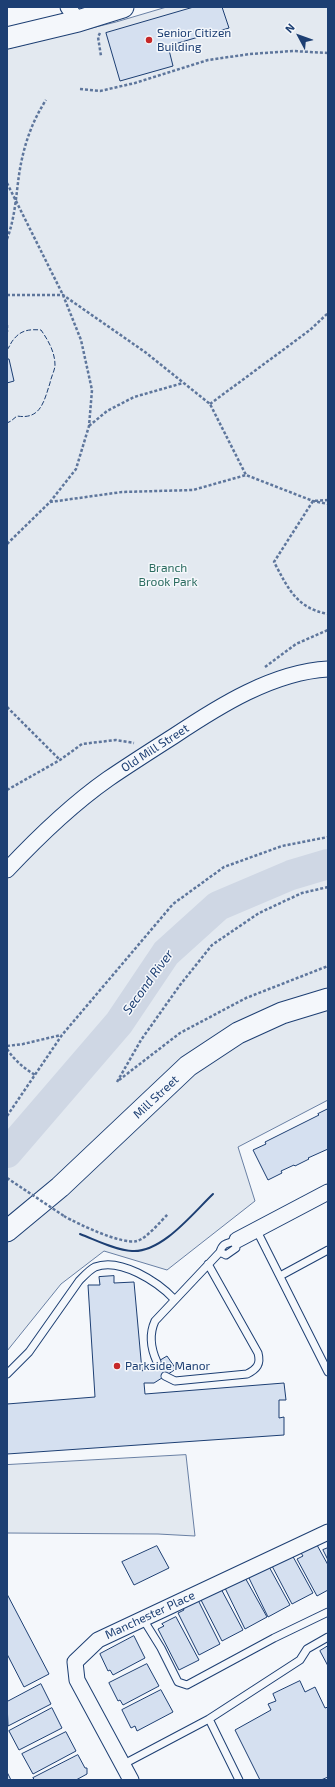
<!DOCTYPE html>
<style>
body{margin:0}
#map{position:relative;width:335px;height:1787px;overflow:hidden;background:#f4f7fb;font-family:"Exo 2",sans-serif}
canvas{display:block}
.frame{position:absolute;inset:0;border:8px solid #1d3f73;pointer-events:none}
.north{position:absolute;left:279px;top:16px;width:40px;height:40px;-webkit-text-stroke:3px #f4f7fb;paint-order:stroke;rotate:311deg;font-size:11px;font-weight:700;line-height:16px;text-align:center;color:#1d3f73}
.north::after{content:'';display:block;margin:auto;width:14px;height:18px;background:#1d3f73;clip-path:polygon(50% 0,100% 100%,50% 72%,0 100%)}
</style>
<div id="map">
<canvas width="335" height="1787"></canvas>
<div class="frame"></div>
<div class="north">N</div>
</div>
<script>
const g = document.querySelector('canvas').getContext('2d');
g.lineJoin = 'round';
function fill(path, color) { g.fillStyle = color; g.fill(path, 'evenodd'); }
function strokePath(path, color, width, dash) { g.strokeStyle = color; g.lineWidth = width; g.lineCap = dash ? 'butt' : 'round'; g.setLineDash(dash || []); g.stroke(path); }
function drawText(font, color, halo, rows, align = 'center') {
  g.font = font + ' "Exo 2",sans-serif'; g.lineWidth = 3; g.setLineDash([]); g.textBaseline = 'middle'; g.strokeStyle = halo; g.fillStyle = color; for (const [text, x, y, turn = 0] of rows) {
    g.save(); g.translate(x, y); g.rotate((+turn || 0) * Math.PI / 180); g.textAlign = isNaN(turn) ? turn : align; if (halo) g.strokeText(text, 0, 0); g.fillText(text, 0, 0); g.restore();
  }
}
const green = new Path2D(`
 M167,7h161v1093l-90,47 17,54 -88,69 -63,-19 -43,33 -54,67v-1302l109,-27z
 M186,1455l9,81 -37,-2 -151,-1v-68z`);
const river = new Path2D(`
 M7,1153l112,-130 47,-70 52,-47 73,-31 37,-11`);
const building = new Path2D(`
 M194,7h28l7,21 -61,18 5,20 -53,15 -14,-48z
 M7,359h2l5,22 -7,2z
 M328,1109v40l-20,9 1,1 -14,7 -1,-1 -13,6 1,2 -14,7 -15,-30 13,-6 -1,-2 54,-27 -1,-1z
 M114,1276v7l20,-1 8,89 25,-15 9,13 -22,14h-10l1,11 139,-11 2,17h-7v18l5,-1v18l-277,19v-50l88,-7 -7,-112h12l-1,-8z
 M317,1545l11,20v25l-11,6 -20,-37 6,-3 -2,-3z
 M157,1546l12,22 -35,17 -12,-23z
 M328,1548v12l-5,-10z
 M291,1553l22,40 -21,11 -20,-38z
 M267,1563l23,42 -22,12 -20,-41z
 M243,1574l24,43 -22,12 -20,-41z
 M220,1587l23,43 -21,11 -21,-41z
 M7,1594l42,80 -25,13 -17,-33z
 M198,1600l22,44 -21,11 -21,-42 6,-3 -1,-2z
 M176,1617l23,43 -20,10 -21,-41 6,-3 -2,-2z
 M134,1636l11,22 -32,17 -3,-5 -2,1 -8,-17z
 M328,1646v20l-8,-15z
 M147,1664l12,22 -36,19 -3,-5 -2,1 -9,-18z
 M300,1681l5,11 10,-5 10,21 3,-1v70l-7,3h-61l-25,-50 36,-20 -3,-6 8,-3 -3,-7z
 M41,1684l10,20 -43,22 -1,-24z
 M161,1690l12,22 -36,19 -2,-5 -4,2 -9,-18z
 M52,1708l10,20 -43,22 -10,-19z
 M66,1732l10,19 -43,23 -11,-20z
 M78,1755l7,13h2v6l-11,6h-41l-2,-2z
 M7,1772l4,8h-4z`);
const path = new Path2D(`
 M100,33l-2,4 3,19
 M80,89l20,2 35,-8 73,-23 42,-6 43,-3 35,2
 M7,183l56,112 18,45 11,50 -3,36 -13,43 -26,33
 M7,239c8,-21 9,-43 12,-64 4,-27 12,-52 27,-75
 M7,295h56l82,57 65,52 36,71
 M7,325v7
 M210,404l100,-74 18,-17
 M89,426l18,-15 27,-14 49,-14
 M328,500l-15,1 -39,61c14,26 22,46 54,52
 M7,544l43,-42 72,-10 71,-2 53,-15 67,26 15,3
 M265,667l31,-23 32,-14
 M7,707l53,53
 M7,790l53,-30 22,-16 34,-4 18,3
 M7,1046l16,-2 38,-9
 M7,1049c8,12 17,19 28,26
 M119,1080l61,-47 66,-35 82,-32
 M117,1082l24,-42 39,-55 32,-40 47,-32 43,-20 26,-6
 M7,1116l55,-81 111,-131 51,-37 58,-21 46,-9
 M64,1216c14,8 58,29 73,25 10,-3 24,-20 31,-27`);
const lane = new Path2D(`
 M256,1229l72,143
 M220,1252l6,3 10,-7 -1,-7
 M280,1276l48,-26
 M157,1362c-6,-13 -8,-28 -2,-41l65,-69c3,-11 9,-8 17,-12
 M7,1374l22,-22 50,-71c5,-5 10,-11 16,-14 25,-10 63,15 79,32
 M165,1376l10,5 72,-7c10,-5 14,-10 11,-21l-50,-89
 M143,1619l18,29 17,34 9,3 87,-47 54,-26
 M122,1765l87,-46
 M239,1780l-30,-61 91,-59 7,-11 21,-12`);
const street = new Path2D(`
 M68,7l10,14
 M7,870c31,-33 64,-65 101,-91 22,-15 44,-29 66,-43 45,-30 99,-64 154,-67
 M237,1240l91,-48
 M131,1780l-54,-100 -2,-18 23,-22 230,-108`);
const secondary = new Path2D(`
 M7,38l71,-17 45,-14
 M7,1231l53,-44 128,-121 50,-33 44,-20 46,-14`);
const pathBridge = new Path2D(`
 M7,1178l57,38`);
const fence = new Path2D(`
 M7,350c3,-4 4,-8 7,-11 7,-9 16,-10 27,-9 7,10 14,22 14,35 0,5 -4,12 -5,18 -6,18 -9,37 -33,33l-6,5 -4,2`);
const wall = new Path2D(`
 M80,1234c16,6 35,16 52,17 30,2 61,-38 81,-57`);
const markers = [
 [149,40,4,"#c62828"],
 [117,1366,4,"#c62828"]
];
const poiNames = [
 ["Senior Citizen",157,33],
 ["Building",157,47],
 ["Parkside Manor",125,1366]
];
const parkNames = [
 ["Branch",168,568],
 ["Brook Park",168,582]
];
const streetNames = [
 ["Old Mill Street",155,748,-33],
 ["Mill Street",156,1097,-43],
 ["Manchester Place",150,1615,-25]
];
const waterNames = [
 ["Second River",148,982,-54]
];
fill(green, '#e3e9f0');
strokePath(green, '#687fa3', 1);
strokePath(river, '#cfd7e4', 30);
fill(building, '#d5e0f0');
strokePath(building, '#1d3f73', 1);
strokePath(lane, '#1d3f73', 9);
strokePath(street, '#1d3f73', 17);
strokePath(secondary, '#1d3f73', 23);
strokePath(path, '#5e769c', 2.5, [3, 2]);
strokePath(lane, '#f4f7fb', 7);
strokePath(street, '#f4f7fb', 15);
strokePath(secondary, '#f4f7fb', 21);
strokePath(pathBridge, '#5e769c', 2.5, [3, 2]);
strokePath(fence, '#1d3f73', 1, [5, 2]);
strokePath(wall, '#1d3f73', 2);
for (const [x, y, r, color] of markers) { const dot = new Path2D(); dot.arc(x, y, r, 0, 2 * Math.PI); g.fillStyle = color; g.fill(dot); strokePath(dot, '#f4f7fb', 1.5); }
drawText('12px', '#1d3f73', '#f4f7fb', poiNames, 'left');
drawText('12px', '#2c6c60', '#f4f7fb', parkNames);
drawText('12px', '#1d3f73', '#f4f7fb', streetNames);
drawText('italic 13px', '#1d3f73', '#f4f7fb', waterNames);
</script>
